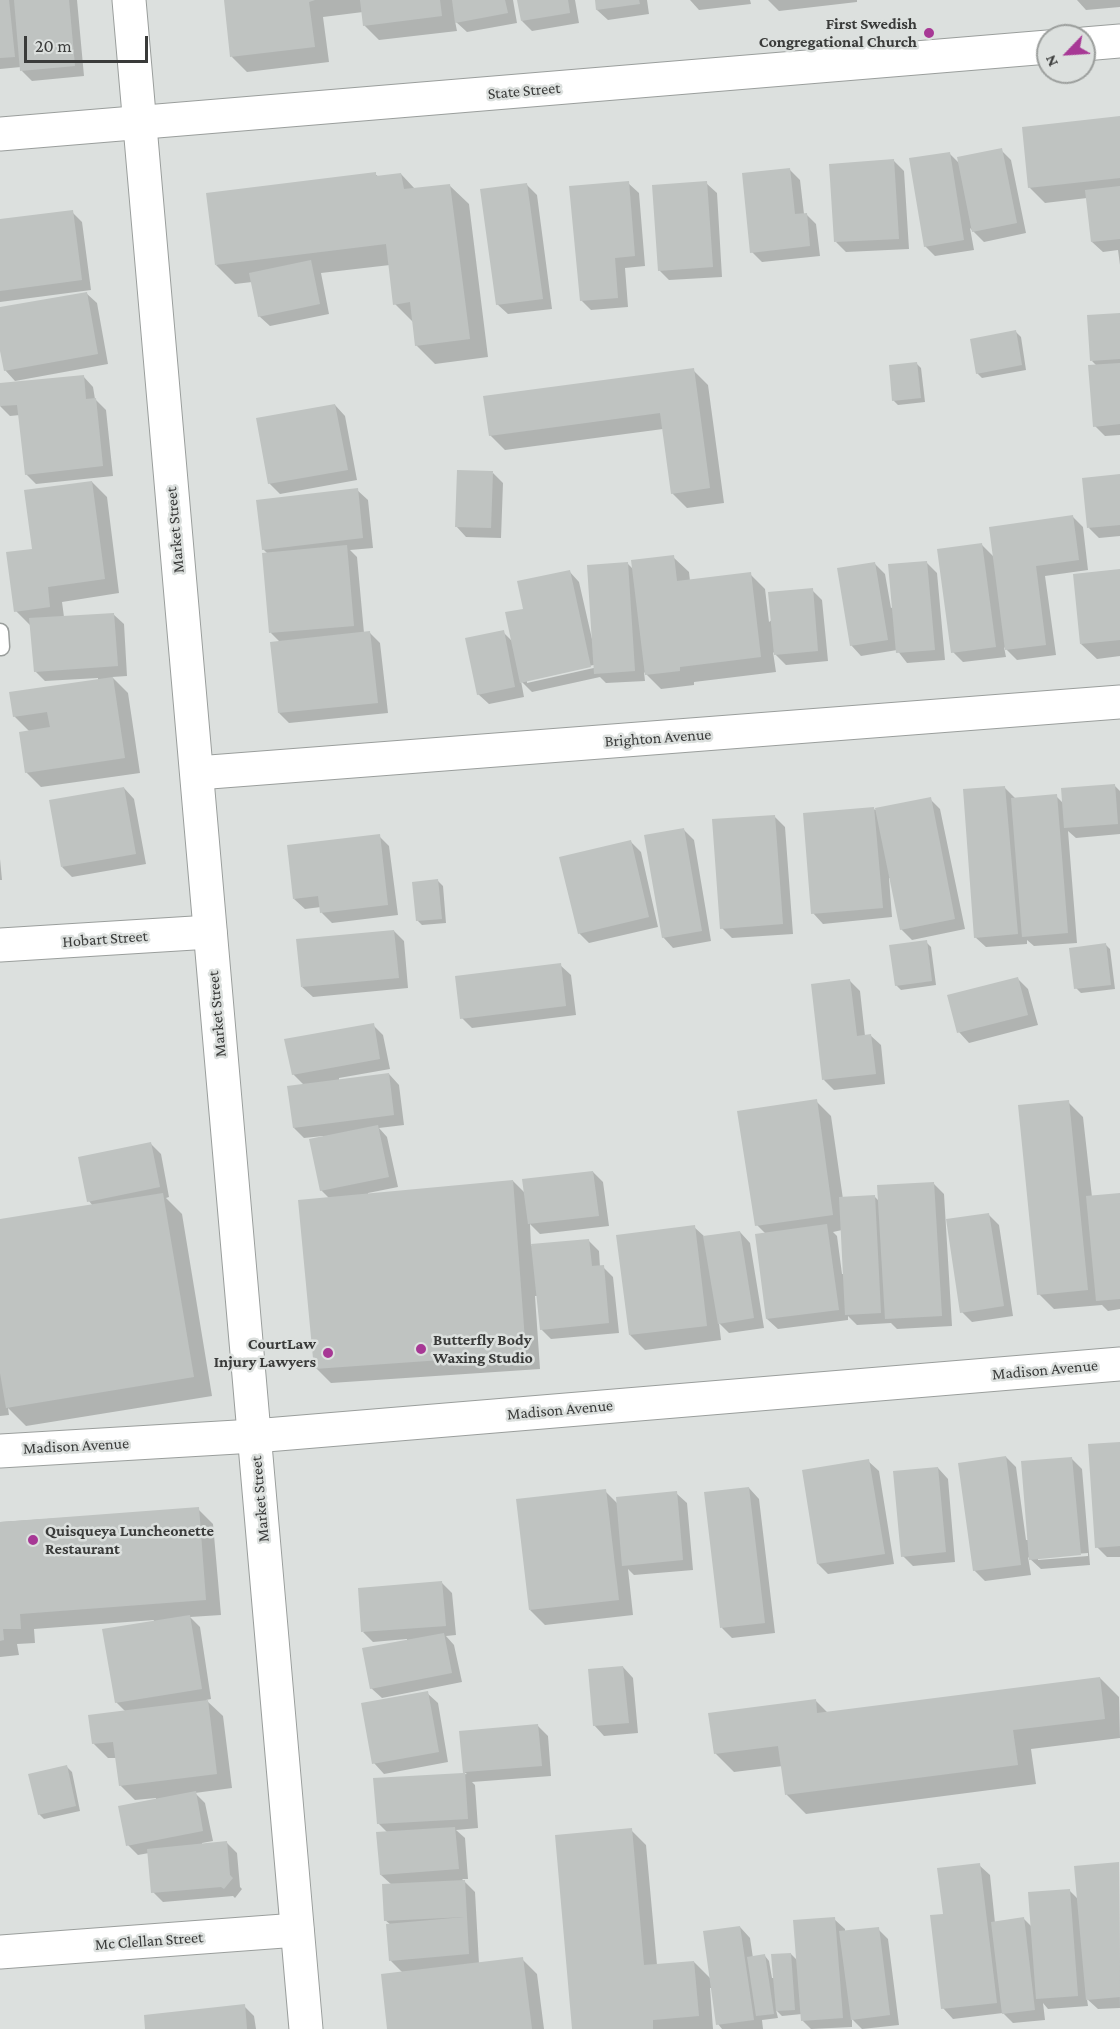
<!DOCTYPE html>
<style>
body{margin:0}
#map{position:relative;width:1120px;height:2029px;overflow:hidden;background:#dce0de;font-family:"Crimson Pro",serif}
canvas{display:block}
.north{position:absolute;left:1036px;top:24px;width:60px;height:60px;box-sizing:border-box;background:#dce0de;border:2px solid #9b9e9c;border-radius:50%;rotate:245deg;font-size:16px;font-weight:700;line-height:24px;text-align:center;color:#3a3b3a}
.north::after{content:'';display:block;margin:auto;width:21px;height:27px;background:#a73895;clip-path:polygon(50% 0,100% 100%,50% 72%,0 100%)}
.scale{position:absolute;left:24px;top:36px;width:124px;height:27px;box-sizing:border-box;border:3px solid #3a3b3a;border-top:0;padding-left:8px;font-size:18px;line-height:21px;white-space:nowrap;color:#3a3b3a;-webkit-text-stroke:4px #dce0de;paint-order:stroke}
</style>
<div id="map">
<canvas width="1120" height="2029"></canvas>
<div class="north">N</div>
<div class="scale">20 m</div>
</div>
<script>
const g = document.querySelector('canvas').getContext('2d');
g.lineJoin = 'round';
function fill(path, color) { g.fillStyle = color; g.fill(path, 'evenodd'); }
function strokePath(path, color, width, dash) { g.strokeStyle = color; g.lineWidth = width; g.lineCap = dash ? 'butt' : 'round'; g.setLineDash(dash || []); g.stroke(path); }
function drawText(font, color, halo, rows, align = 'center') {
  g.font = font + ' "Crimson Pro",serif'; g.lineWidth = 5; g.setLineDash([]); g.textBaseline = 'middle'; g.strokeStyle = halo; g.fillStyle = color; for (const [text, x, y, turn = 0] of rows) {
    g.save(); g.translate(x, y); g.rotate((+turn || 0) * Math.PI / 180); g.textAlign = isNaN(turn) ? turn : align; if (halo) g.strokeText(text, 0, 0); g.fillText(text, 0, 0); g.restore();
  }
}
const shadow = new Path2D(`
 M0,0h77l7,76 -52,5 -10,-10 -1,-4 -21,2z
 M225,0h288l4,23 -50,9 -12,-11 2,10 -78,9 -15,-15 -1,-13 -40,5 6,45 -82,10 -15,-15z
 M519,0h56l4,23 -47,8 -10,-10z
 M596,0h51l2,14 -41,6 -11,-10z
 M690,0h60l1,4 -52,6z
 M768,0h89v2l-78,9z
 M1077,0h43v7l-34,3z
 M1120,118v147l-2,-15 -15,2 -11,-10 -5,-44 -42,5 -16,-16z
 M1001,150l10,10 15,73 -42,9 -14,-14 4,22 -39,6 -10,-10 24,-93 11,11z
 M894,161l10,10 5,78 -63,3 -10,-10z
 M790,170l10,10 4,34h2l10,10 4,32 -58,6 -10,-10z
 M375,174l4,3 22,-3 14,15 34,-4 20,19 19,153 -53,7 -19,-19 -2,-22 -19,-19 -5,-39 -69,8 8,41 -59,12 -11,-10 -7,-34 -17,2 -19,-19z
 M628,183l11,10 6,73 -20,2 3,39 -37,3 -10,-10z
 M706,183l11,10 5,84 -53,3 -10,-10z
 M527,185l10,10 15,114 -44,5 -11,-10z
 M72,212l10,10 9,68 -91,12v-81z
 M86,293l11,10 11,61 -93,17 -10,-11 -5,-28v-33z
 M1120,315v120l-15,1 -10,-10 2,-60 -5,-5z
 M1016,332l5,5 5,33 -44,8 -5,-5z
 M916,363l5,5 4,34 -27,3 -5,-5z
 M693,370l15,15 16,118 -37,5 -15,-15 -9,-64 -158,21 -15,-15z
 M83,376l10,11 2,12 11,11 7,66 -77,8 -10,-10 -6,-59 -10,1 -10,-10v-21z
 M335,405l10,11 12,64 -77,14 -11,-11z
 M493,473l10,10 -2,55 -35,-1 -10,-11z
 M1120,476v60l-21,2 -10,-10z
 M92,482l15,15 12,96 -57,9 2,15 49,-3 11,10 3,52 -15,1 16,16 12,80 -99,14 -15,-15 4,-40 -16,-16 84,-36v-2l-53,3 -10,-10 -4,-45 -15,-15 17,-60z
 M357,490l11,10 5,48 -23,2 7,7 7,76h6l10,10 8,70 -99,10 -10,-10 2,-70 -10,-10 -3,-79 -5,-5z
 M1073,517l10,10 5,43 -43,6 11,79 -39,5 -13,-13 2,10 -43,5 -10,-10 29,-107 12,12z
 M673,557l16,15 1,9 60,-7 15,15 4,33 43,-32 10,10 6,61 -42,4 -13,-13 3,20 -82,10v3l-33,4 -17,-17 1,9 -39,2 -6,-6 -68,15 -11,-11 3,16 -35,7 -11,-10 25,-62 10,10 11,-32 45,-39 10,11 13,57h2l34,-75 6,6zM598,664v3l-71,16v-3z
 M926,562l11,11 8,87 -38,3 -10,-13 -36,6 -10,-11 24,-81 10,10 6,34 2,-1z
 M1120,571v85l-23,3 -16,-15z
 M1114,785l6,6v43l-44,4 -8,-7 9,112 -43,3 -7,-6v4l-41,3 -11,-10 30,-149 10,10 41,-2 7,7z
 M124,788l10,11 12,65 -74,13 -10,-10z
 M930,799l10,10 25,120 -53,11 -11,-11 -10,-51h-2l3,39 -69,7 -10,-11 60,-105 2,2z
 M774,816l11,11 8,107 -61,4 -10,-10z
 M684,830l10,10 17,101 -38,7 -10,-11z
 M379,836l10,10 9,69 -66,8 -10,-10 -1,-6 -16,2 -11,-10z
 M631,842l10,10 17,75 -69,16 -10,-10z
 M0,859l2,21h-2z
 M438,881l5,5 3,37 -24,2 -5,-5z
 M394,931l10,10 4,47 -95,9 -11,-10z
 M926,942l5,5 5,38 -35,5 -5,-5z
 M1105,944l5,5 5,40 -34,4 -5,-5z
 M560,965l11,10 5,40 -104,13 -10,-10z
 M1018,979l10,10 10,36 -69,18 -10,-11z
 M850,981l10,10 5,45 5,-1 11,10 4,39 -51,6 -10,-10z
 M373,1025l10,10 7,34 -51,9v3l50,-7 10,11 5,40 -25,3 8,9 11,50 -30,6v2l145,-14 13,13 67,-22 10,10 6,44 -69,8 -10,-10 1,22 57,-6 11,11 1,16h3l10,10 6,56 -68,6 -10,-10 -3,-33h-3l5,73 -209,14 -15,-15 14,-169 -9,-9 2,-54 -19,2 -10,-10 10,-43 -11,-11z
 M816,1101l15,15 12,83 32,-2 5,5 54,-18 10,10 8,132 -55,3 -6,-6 -34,2 -9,-9v4l-70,9 -11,-10 -1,-85 -9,-9zM842,1230l3,44h-3l-5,-38 -4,-4z
 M1068,1102l15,15 9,80 28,-3v115l-12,2 -6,-6 -48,4 -15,-15z
 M151,1144l10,10 8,43 -3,1 16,16 30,182 -186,30 -18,-18 1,7 -9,1v-195l93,-15 -4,-5z
 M988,1214l11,11 14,91 -41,6 -10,-10z
 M694,1227l11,10 35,-5 10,11 14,85 -35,5 -10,-10 2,17 -76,10 -15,-15z
 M1120,1444v113h-13l-10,-10z
 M1006,1457l10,10 10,73h3l43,-81 10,10 8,96 -49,4 -13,-12 3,18 -46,6 -11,-11zM1088,1553v3l-50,4v-3z
 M868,1461l11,10 15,93 -66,10 -10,-10z
 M938,1468l10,11 7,83 -42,4 -10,-10z
 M749,1488l10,11 16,134 -43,5 -10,-10z
 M605,1491l13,13 58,-11 11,10 6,67 -59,5 -6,-6 5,46 -88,10 -15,-15z
 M198,1509l15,15 8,91 -31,2 10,10 11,72 -5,1 17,16 9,72 -37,5 10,10 8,38 -11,2v2l25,-2 10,10 3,34 2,2 -7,9 -2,-2 -70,6 -10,-10 -4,-39 -11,2 -10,-10 28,-45v-2l-21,2 -15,-15 -3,-27h-9l-15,-15 33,-31 -10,-10 38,-82 -120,9 1,14 -18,1 2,11 -19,2v-135z
 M442,1583l10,10 4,42 -10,1 8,9 8,37 -80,16 -11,-10 36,-47v-2l-34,3 -10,-10z
 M623,1667l10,11 5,55 -34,3 -10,-11z
 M1100,1678l19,19 1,41 -89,11 5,35 -230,30 -19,-19 -4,-29 -49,6 -19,-19 100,-53 13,13z
 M427,1693l11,10 10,59 -64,12 -10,-11z
 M538,1726l10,10 3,40 -79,6 3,3 3,43 -22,2 9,8 3,41h-6l13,13 4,72 43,-5 15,15 7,55h-155l14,-56 -12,-12v-36l-6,-5 7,-35 -11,-10 7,-42 -10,-10 -3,-43 92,-6 -3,-2z
 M67,1767l5,5 8,39 -36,8 -5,-5z
 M631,1830l15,15 11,120 37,-3 17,17 29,-52 10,11 3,20 12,-2 4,5 3,17h2l17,-24 7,7 36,-42 11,10v3l33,-3 10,10 11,86 -37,4 -10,-10v8l-41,2 -9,-9v-6l-20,2 -6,-6 2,8 -16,2 1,9h-41l-4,-5 -6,-36h-2l3,41h-139z
 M1119,1863l1,145 -22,1 -11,-10 1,7 -40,3 -5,-6 2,17 -32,3 -10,-10 -50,6 -10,-11 1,-93 35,-50 11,10 5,48 29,-4 8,8 37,-37 10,10z
 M244,2006l10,10 2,13h-109z`);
const building = new Path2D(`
 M0,0h9l6,57 -15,1z
 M14,0h55l6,66 -55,5z
 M224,0h91l-6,2 6,45 -85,10z
 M360,0h80l2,16 -79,10z
 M452,0h53l3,13 -53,10z
 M517,0h51l2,13 -49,8z
 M595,0h44l1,4 -44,6z
 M1120,116v62l-92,10 -6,-61z
 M1002,148l15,75 -45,9 -15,-75z
 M950,152l14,88 -40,7 -15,-89z
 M894,159l5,80 -65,3 -5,-78z
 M790,168l5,46 12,-1 3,33 -60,7 -8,-80z
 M376,172v4l25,-3 3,16 46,-5 20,155 -55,7 -5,-44 -17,3 -7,-61 -171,21 -9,-72z
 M629,181l6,75 -20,2 3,40 -38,3 -11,-115z
 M707,181l6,86 -55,4 -6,-86z
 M527,183l16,116 -47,6 -16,-116z
 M1120,186v53l-29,3 -6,-52z
 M73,210l9,70 -82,11v-72z
 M311,260l9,44 -62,13 -9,-44z
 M87,292l11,62 -94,17 -4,-20v-44z
 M1120,313v46l-30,2 -3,-46z
 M1016,330l6,35 -46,9 -6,-35z
 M917,362l4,36 -29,3 -3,-36z
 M1120,363v61l-27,3 -5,-62z
 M694,368l16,120 -39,6 -11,-81 -171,23 -6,-40z
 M84,375l2,24 10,-1 7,68 -78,9 -8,-70 -17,1v-23z
 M335,404l13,66 -80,14 -12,-66z
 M457,470l36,1 -2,57 -36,-1z
 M1120,474v51l-33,3 -5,-50z
 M92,481l13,98 -57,8 2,20 -36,5 -8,-60 26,-3 -8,-59z
 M358,488l5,50 -101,12 -6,-50z
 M1073,515l6,45 -43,6 10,79 -41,5 -16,-123z
 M982,543l14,104 -45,6 -14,-104z
 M347,545l7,81 -85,7 -7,-80z
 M674,555l3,26 74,-9 10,85 -81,10v4l-35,4 -14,-115z
 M927,561l8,89 -39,3 -8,-89z
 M628,562l7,109 -41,3 -7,-109z
 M875,562l13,78 -38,6 -13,-78z
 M1120,569v71l-40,4 -7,-70z
 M570,570l21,97 -71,16 -15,-71 18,-3 -6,-28z
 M813,588l5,63 -44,4 -6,-63z
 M114,613l4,53 -84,6 -5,-54z
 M504,630l11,57 -38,8 -12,-57z
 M370,631l8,72 -100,10 -8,-71z
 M113,677l12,81 -100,15 -6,-41 31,-5 -3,-15 -34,5 -4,-25z
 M1115,784l3,40 -54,4 -3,-40z
 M1005,786l13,148 -44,4 -11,-149z
 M124,787l12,67 -75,13 -12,-67z
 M1057,794l11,139 -46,4 -11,-139z
 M931,797l24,122 -55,11 -25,-122z
 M874,807l9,101 -72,6 -8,-101z
 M775,815l8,109 -63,5 -8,-110z
 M684,828l18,103 -40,7 -18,-103z
 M380,834l8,71 -68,8 -2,-17 -25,3 -6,-54z
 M631,840l18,77 -71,17 -19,-77z
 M438,879l4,40 -26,2 -4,-39z
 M394,930l5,48 -98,9 -5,-48z
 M927,940l5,41 -37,5 -6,-41z
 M1106,943l5,42 -37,4 -5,-41z
 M561,963l5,43 -106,13 -5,-43z
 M1018,977l10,38 -71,18 -10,-38z
 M850,979l7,57 14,-2 5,40 -54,6 -11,-96z
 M374,1023l6,36 -88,16 -8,-36z
 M389,1073l5,42 -101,13 -6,-42z
 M817,1099l16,116 -78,11 -18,-115z
 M1069,1100l19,190 -51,5 -19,-190z
 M378,1125l11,52 -69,14 -11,-52z
 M151,1142l9,45 -73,15 -9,-45z
 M593,1171l6,45 -71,8 -6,-45z
 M513,1180l13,174 -212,15 -16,-169z
 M934,1182l8,134 -57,3 -8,-134z
 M163,1193l31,184 -188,31 -6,-35v-154z
 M1120,1193v106l-24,2 -10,-105z
 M875,1195l6,118 -36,2 -6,-118z
 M989,1213l15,93 -44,7 -14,-94z
 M827,1224l12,86 -73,9 -11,-85z
 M695,1225l12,101 -78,9 -13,-100z
 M740,1231l14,87 -36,6 -15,-88z
 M589,1239l3,27 12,-1 5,58 -69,7 -9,-86z
 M1120,1442v104l-25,2 -7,-104z
 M1006,1456l15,109 -48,6 -15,-108z
 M1072,1457l9,98 -52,5 -8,-99z
 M869,1459l16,95 -68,10 -15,-94z
 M938,1467l8,85 -45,5 -8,-86z
 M749,1487l16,136 -45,5 -16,-136z
 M606,1489l13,111 -90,10 -13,-111z
 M677,1491l6,69 -61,6 -6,-69z
 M199,1507l7,93 -186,14 1,15h-18l1,11 -4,1v-119z
 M442,1581l4,45 -85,6 -3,-44z
 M190,1615l12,74 -87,14 -13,-74z
 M444,1633l8,40 -82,16 -8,-41z
 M623,1666l6,57 -36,3 -5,-57z
 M1100,1677l5,42 -92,11 5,35 -233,30 -7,-49 -64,8 -6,-41 108,-14 1,14z
 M428,1691l11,61 -67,12 -11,-61z
 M208,1700l9,74 -98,12 -6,-44 -21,2 -4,-29z
 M538,1724l4,42 -77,6 3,47 -91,5 -4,-46 90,-5 -4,-42z
 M67,1765l9,41 -38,9 -10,-41z
 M196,1791l7,40 -77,15 -8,-40z
 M455,1827l4,42 -79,6 -4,-43z
 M632,1828l12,137 50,-4 5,55 -46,4v9h-81l-17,-194z
 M227,1841l3,34 3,3 -9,11 -3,-2 -70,6 -4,-44z
 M1119,1862l1,135 -34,3 -12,-134z
 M980,1863l17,140 -56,6 -11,-94 13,-1 -6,-46z
 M465,1880l4,74 -80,7 -3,-37 78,-7 -80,4 -2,-37z
 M1070,1889l8,107 -42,3 -8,-107z
 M835,1917l8,101 -42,3 -8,-101z
 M1024,1917l11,93 -33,4 -11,-92z
 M740,1926l14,94 -38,5 -13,-94z
 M879,1927l11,88 -39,5 -12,-89z
 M791,1953l4,57 -19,1 -5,-57z
 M765,1954l9,60 -18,2 -9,-59z
 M523,1957l9,72h-145l-6,-55z
 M245,2004l2,25h-102l-1,-14z`);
const service = new Path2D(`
 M0,632l1,15`);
const minor = new Path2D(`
 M1084,44l36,-3
 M0,134l1048,-87
 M197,773l923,-71
 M0,945l210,-13
 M0,1451l254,-15 866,-72
 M0,1952l297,-22`);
const tertiary = new Path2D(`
 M129,0l177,2029`);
const markers = [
 [929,33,6,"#a73895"],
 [421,1349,6,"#a73895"],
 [328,1353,6,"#a73895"],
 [33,1540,6,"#a73895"]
];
const poiNames = [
 ["First Swedish",917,24],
 ["Congregational Church",917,42],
 ["Butterfly Body",433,1340,"left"],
 ["Waxing Studio",433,1358,"left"],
 ["CourtLaw",316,1344],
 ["Injury Lawyers",316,1362],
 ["Quisqueya Luncheonette",45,1531,"left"],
 ["Restaurant",45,1549,"left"]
];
const streetNames = [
 ["State Street",524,91,-5],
 ["Market Street",175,530,-95],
 ["Brighton Avenue",658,738,-4],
 ["Hobart Street",105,939,-4],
 ["Market Street",217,1014,-95],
 ["Madison Avenue",1045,1370,-5],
 ["Madison Avenue",560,1410,-5],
 ["Madison Avenue",76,1446,-3],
 ["Market Street",260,1499,-95],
 ["Mc Clellan Street",149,1941,-4]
];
fill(shadow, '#0003');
fill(building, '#bfc3c1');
strokePath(service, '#9a9e9c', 19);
strokePath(minor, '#9a9e9c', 35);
strokePath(tertiary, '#9a9e9c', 35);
strokePath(service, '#fff', 16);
strokePath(minor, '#fff', 33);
strokePath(tertiary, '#fff', 33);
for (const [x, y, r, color] of markers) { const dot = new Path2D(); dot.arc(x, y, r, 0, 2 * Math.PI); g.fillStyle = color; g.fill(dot); strokePath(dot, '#dce0de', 2); }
drawText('bold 16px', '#3a3b3a', '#dce0de', poiNames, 'right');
drawText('16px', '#3a3b3a', '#dce0de', streetNames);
</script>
